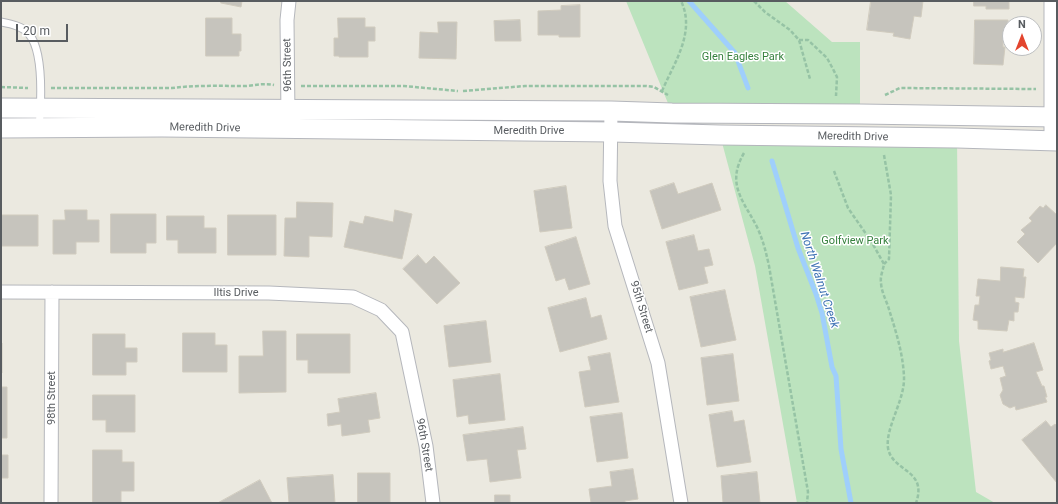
<!DOCTYPE html>
<style>
body{margin:0}
#map{position:relative;width:1058px;height:504px;overflow:hidden;background:#ebe9e0;font-family:Roboto,sans-serif}
canvas{display:block}
.frame{position:absolute;inset:0;border:2px solid #585c60;pointer-events:none}
.north{position:absolute;left:1002px;top:16px;width:40px;height:40px;box-sizing:border-box;background:#fff;border:1px solid #bcbebf;border-radius:50%;rotate:0deg;font-size:11px;font-weight:700;line-height:16px;text-align:center;color:#585c60}
.north::after{content:'';display:block;margin:auto;width:14px;height:18px;background:#e3452e;clip-path:polygon(50% 0,100% 100%,50% 72%,0 100%)}
.scale{position:absolute;left:16px;top:24px;width:52px;height:18px;box-sizing:border-box;border:2px solid #585c60;border-top:0;padding-left:5px;font-size:12px;line-height:14px;white-space:nowrap;color:#585c60;-webkit-text-stroke:3px #fff;paint-order:stroke}
</style>
<div id="map">
<canvas width="1058" height="504"></canvas>
<div class="frame"></div>
<div class="north">N</div>
<div class="scale">20 m</div>
</div>
<script>
const g = document.querySelector('canvas').getContext('2d');
g.lineJoin = 'round';
function fill(path, color) { g.fillStyle = color; g.fill(path, 'evenodd'); }
function strokePath(path, color, width, dash) { g.strokeStyle = color; g.lineWidth = width; g.lineCap = dash ? 'butt' : 'round'; g.setLineDash(dash || []); g.stroke(path); }
function drawText(font, color, halo, rows, align = 'center') {
  g.font = font + ' Roboto,sans-serif'; g.lineWidth = 3; g.setLineDash([]); g.textBaseline = 'middle'; g.strokeStyle = halo; g.fillStyle = color; for (const [text, x, y, turn = 0] of rows) {
    g.save(); g.translate(x, y); g.rotate((+turn || 0) * Math.PI / 180); g.textAlign = isNaN(turn) ? turn : align; if (halo) g.strokeText(text, 0, 0); g.fillText(text, 0, 0); g.restore();
  }
}
const green = new Path2D(`
 M626,1h159l47,41h28v72l-188,-1z
 M720,135l237,3 2,203 17,151 19,11h-198l-42,-237z`);
const stream = new Path2D(`
 M689,1l46,52 13,35
 M772,161l26,87 18,46 6,19 10,54 4,9 5,73 10,54`);
const building = new Path2D(`
 M221,1h21l-1,6 -20,-4z
 M871,1h52l-2,16 -7,-1 -4,23 -17,-3 1,-3 -27,-3z
 M974,1h35v8h-23v-3h-12z
 M580,5v32h-21v-2h-21v-24l23,-1v-4z
 M206,18h26v16h9v17h-2v5h-33z
 M338,18h27v9h10v14h-7v16h-29v-1h-5v-18h4z
 M520,20l1,21h-26l-1,-20z
 M975,20h33v20h-5v7h2l-2,18 -29,-1z
 M438,22h19l-1,37 -37,-1 1,-26 18,1z
 M674,183l4,11 34,-11 9,27 -59,19 -12,-38z
 M566,186l6,42 -32,4 -6,-41z
 M297,202l36,1 -1,34 -23,-1v21l-25,-1 1,-38h11z
 M1046,205l11,10v28l-19,20 -21,-21 8,-8 -4,-4 11,-9 -3,-3 11,-12 3,2z
 M65,210h22v10h12v22h-23v12h-23v-34h12z
 M395,210l17,4 -10,45 -58,-12 6,-26 13,3 2,-8 28,6z
 M111,214h45v29h-10v10h-35z
 M1,215h37v31h-37z
 M228,215h48v40h-48z
 M167,216h37v12h12v25h-38v-13h-11z
 M694,235l4,16 11,-2 4,16 -9,2 4,16 -29,7 -13,-48z
 M576,237l14,47 -21,6 -4,-12 -9,3 -11,-34z
 M418,255l8,9 8,-8 26,27 -23,21 -34,-35z
 M1001,267l23,2 -1,8h3l-2,21 -9,-1v5l4,1 -1,9h-4v9l-5,-1 -2,11 -29,-2v-8l-5,-1 2,-15h4l1,-9h-4l2,-17 22,2z
 M725,290l11,50 -35,7 -11,-50z
 M586,298l5,20 10,-3 6,24 -47,13 -12,-44z
 M486,321l5,41 -42,5 -5,-41z
 M263,331h23v61l-47,1v-37h24z
 M183,333h32v12h12v27h-44z
 M93,334h32v14h12v14h-11v13h-33z
 M297,334h53v39h-42v-13h-11z
 M1,343h1v30h-1z
 M1034,343l9,27 -7,2 6,14h2l3,11h-2l2,5 -31,8 -1,-4 -5,2 -7,-4 -3,-9 3,-5 -3,-12 6,-2 -3,-10 -12,3 -2,-8 2,-1 -2,-7 14,-4v3z
 M610,353l9,49 -34,5 -6,-35 12,-2 -3,-13z
 M733,354l6,47 -32,4 -6,-47z
 M500,374l5,46 -36,4 -1,-9 -11,2 -4,-37z
 M1,387h6v51h-6z
 M376,393l4,25 -12,2 2,12 -28,4 -1,-12 -13,2 -1,-12 13,-2 -2,-13z
 M93,395h42v37h-29v-12h-13z
 M732,411l2,11 10,-2 7,42 -34,5 -8,-52z
 M622,413l6,45 -31,4 -7,-45z
 M1046,421l5,6 4,-3 2,2v57l-35,-43z
 M523,427l3,22 -9,1 4,28 -31,4 -3,-23 -20,2 -4,-26z
 M93,450h29v12h12v29h-13v12h-28z
 M1,455h7v23h-7z
 M633,469l5,30 -13,2v2h-34l-2,-14 23,-3 -2,-14z
 M757,472l3,31h-37l-2,-27z
 M358,473h32v30h-32z
 M333,475l2,28h-46l-2,-25z
 M260,480l12,23h-54z
 M495,495h15v8h-15z`);
const path = new Path2D(`
 M754,1l11,11 25,18 9,10 11,39
 M799,40h9l19,18 6,11 4,8 -1,19
 M301,86h103l54,5
 M1,87l27,1
 M51,88h121c24,-3 49,-2 74,-2 10,-1 19,-3 28,-1
 M463,91l62,-5h121l8,1 14,8
 M662,91c12,-28 34,-59 19,-90
 M885,95l15,-7 136,1
 M744,153c-18,31 -1,47 13,74 6,13 9,25 12,39l39,226 -1,11
 M884,155l7,40 -2,64 -5,5
 M834,171l14,37 23,33 13,23c-1,6 -4,13 -3,18 0,8 4,16 7,24 7,23 15,46 16,71 1,23 -19,51 -16,71 4,24 40,21 28,55`);
const service = new Path2D(`
 M1,22c10,2 21,4 28,12 15,18 12,70 10,94`);
const minor = new Path2D(`
 M1051,1v140
 M611,111l-1,70 5,45 43,137 23,140
 M288,118l-1,-98 2,-19
 M1,292l268,1 84,4 28,13 21,22 24,114 7,57
 M51,503l1,-211`);
const secondary = new Path2D(`
 M1,108l610,3 61,2 188,1 197,3
 M1,128l161,-1 450,5 108,3 237,3 100,3`);
const parkNames = [
 ["Glen Eagles Park",743,57],
 ["Golfview Park",855,241]
];
const streetNames = [
 ["96th Street",288,65,-91],
 ["Meredith Drive",205,128,1],
 ["Meredith Drive",529,131],
 ["Meredith Drive",853,137,1],
 ["Iltis Drive",236,293],
 ["95th Street",641,307,73],
 ["98th Street",52,398,-90],
 ["96th Street",424,445,80]
];
const waterNames = [
 ["North Walnut Creek",819,280,72]
];
fill(green, '#bce3be');
strokePath(stream, '#9fcffc', 5);
fill(building, '#c6c4bd');
strokePath(building, '#d0cbbe', 1);
strokePath(service, '#b5b7bc', 9);
strokePath(minor, '#b5b7bc', 15);
strokePath(secondary, '#b4b6bc', 21);
strokePath(path, '#96c3a5', 2.5, [4, 2]);
strokePath(service, '#fff', 7);
strokePath(minor, '#fff', 13);
strokePath(secondary, '#fff', 19);
drawText('11px', '#36813e', '#fff', parkNames);
drawText('11px', '#585c60', '#fff', streetNames);
drawText('italic 12px', '#4074b5', '#fff', waterNames);
</script>
